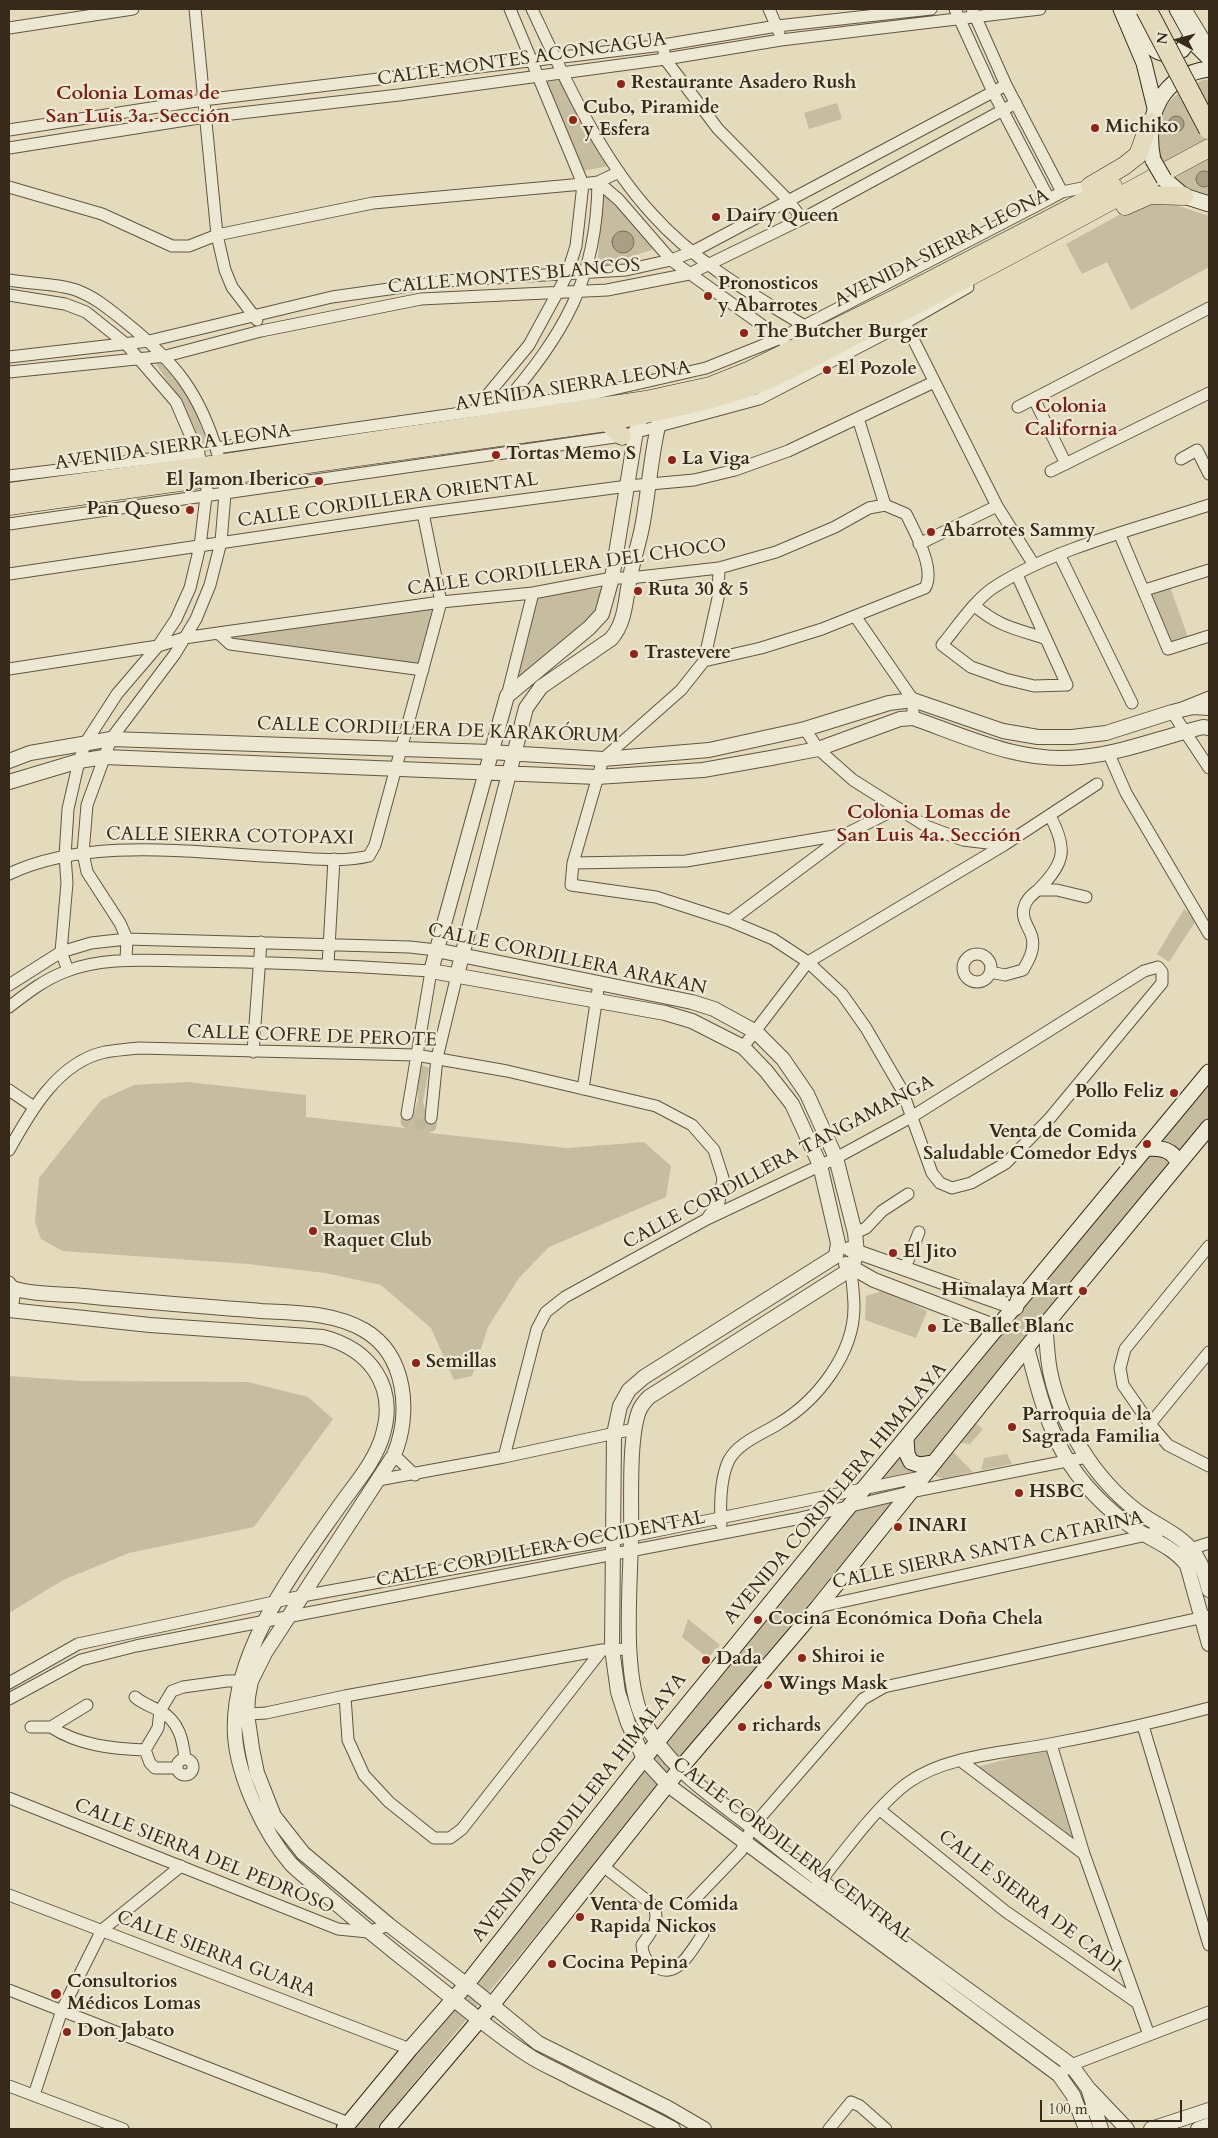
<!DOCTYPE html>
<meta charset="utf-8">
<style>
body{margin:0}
#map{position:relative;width:1218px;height:2138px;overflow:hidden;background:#e3dbbc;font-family:Cardo,serif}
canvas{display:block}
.frame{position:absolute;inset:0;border:10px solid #372a1a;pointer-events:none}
.north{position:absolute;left:1153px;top:15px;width:50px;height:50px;-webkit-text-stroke:4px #ede8d3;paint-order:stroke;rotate:277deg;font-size:14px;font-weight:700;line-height:20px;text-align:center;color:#372a1a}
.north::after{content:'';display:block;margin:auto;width:18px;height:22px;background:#372a1a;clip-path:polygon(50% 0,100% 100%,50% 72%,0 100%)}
.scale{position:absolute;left:1040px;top:2100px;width:142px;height:22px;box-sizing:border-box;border:2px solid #372a1a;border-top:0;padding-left:6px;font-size:15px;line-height:18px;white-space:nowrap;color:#372a1a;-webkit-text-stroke:4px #ede8d3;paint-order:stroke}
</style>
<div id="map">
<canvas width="1218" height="2138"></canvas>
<div class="frame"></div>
<div class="north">N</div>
<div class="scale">100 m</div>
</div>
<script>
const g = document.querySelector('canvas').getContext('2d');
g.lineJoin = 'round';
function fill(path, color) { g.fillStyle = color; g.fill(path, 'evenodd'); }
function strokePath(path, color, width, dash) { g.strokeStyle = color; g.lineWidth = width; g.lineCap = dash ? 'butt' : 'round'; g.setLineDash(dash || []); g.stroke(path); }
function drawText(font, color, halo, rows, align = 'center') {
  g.font = font + ' Cardo,serif'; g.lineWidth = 4.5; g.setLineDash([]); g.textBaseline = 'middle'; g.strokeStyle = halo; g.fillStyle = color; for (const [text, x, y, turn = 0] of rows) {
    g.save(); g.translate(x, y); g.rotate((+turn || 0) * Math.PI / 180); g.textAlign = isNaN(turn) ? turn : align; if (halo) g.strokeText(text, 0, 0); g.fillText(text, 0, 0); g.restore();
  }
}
const green = new Path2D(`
 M560,80l49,86 -27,5 -35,-89z
 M1203,80h6v117c-6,-2 -13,-3 -19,-6 -32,-14 -44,-64 -20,-90 9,-10 21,-15 33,-21z
 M837,103l5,16 -33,10 -5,-16z
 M605,192l4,3 46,54 -48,15 -9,-4 4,-66z
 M1152,197l57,19v51l-78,43 -24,-48 -25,12 -16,-30z
 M161,359c27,28 36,57 49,92l-10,2 -22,-55 -22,-34z
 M1170,587l19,53 -21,5 -18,-51z
 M605,588l-9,27 -85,75 23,-95z
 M436,607l-15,57 -191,-26z
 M1184,909l13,10 -28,43 -12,-8z
 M422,1065l7,3 -6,34 3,10 -2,4 7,2 -1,15 137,15 77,-6 27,24 -5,31 -117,50 -30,31 -31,49 -16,49 -18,4 -23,-52 -50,-43 -56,-12 -77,-9 -185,-13 -22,-12 -6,-17 4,-44 62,-78 33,-15 53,-3 119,13v22l99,11 2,-14 6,1 5,-14v-32z
 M1209,1079v39l-833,1011h-29z
 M885,1290l42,21 -11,27 -51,-18 1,-24z
 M9,1376l72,5 167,1 60,15 25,22 -79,108 -125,26 -66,27 -54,33z
 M974,1422l9,7 -13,15 -13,-2z
 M951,1450l22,22 -30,7 -9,-4z
 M1007,1454l5,10 -31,6 3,-12z
 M688,1619l32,26 -12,13 -26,-21z
 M1046,1749l26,88 -95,-70z`);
const water = new Path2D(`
 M1168 124a8 8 0 1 1 16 0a8 8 0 1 1-16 0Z
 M1196 179a8 8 0 1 1 16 0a8 8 0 1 1-16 0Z
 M612 242a11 11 0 1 1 22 0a11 11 0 1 1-22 0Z`);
const minorTunnel = new Path2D(`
 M407,1114l-1,8 25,4v-8`);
const minor = new Path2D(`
 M195,9l22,226 8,35 7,17 25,33
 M532,9c33,70 68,149 121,206 42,47 97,78 150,110l2,6
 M769,9l10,23
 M955,9l38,83 56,107
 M972,9l34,76 56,107
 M1186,9l23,38
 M9,28l124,-19
 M664,52l1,7 53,70 70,71 14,19
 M9,130l194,-30 460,-55 114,-19 154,-17
 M9,148l196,-31 194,-22 266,-36 116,-19 259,-31
 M598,182l21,18 52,60 113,81
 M9,187l93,27 70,32h17l28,-11 156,-32 210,-19 15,-2 21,-10
 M9,280c21,4 47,3 67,10 19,7 33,19 48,31 50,40 76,71 94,134
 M9,295l56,9 21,8 40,32 50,58 30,70
 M902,317l95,189 37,59
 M9,357l140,-16 183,-44 114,-16 180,-11 45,-10 21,-8 314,-167
 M9,372l157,-16 95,-25 160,-32 186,-9 82,-16 113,-55 214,-116
 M1034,399l32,65
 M502,406c62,-72 95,-126 96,-224
 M1018,407l191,-99
 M475,410l54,-65 38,-70 9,-29 7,-62 -73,-175
 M858,418l27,87
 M216,448l372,-53 118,-27 75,-30 268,-139 13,-7 25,-5
 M1181,459l16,-9 12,24
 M1051,471l158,-78
 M9,476l190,-23
 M9,524l613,-88 137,-37 146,-76 63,-36
 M1120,535l48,114 41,-13
 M919,544l78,-38
 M1059,554l73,149
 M9,574l414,-61 205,-27 66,-6 41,-10 53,-19 146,-69
 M1017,575l50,110 -33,1 -29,-7 -34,-12 -29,-22c15,-18 34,-47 54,-59 61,-39 144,-58 213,-81
 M1145,590l64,-20
 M975,606c23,20 41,23 69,32
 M855,616l58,84v18
 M218,633l12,11 193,26
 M9,669l149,-23 26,-8 34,-5 223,-31 92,-9 79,-15h18l89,-10 57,-16 59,-25 34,-19 16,-3 21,9c9,18 30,56 19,74l-103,41 -61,19 -57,13
 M507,696l26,-103
 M1209,697l-37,15 37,56
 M805,729l13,20 35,31 73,46 37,14 41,5
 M1108,752l18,41 83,141
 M573,863l113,-2 160,-27 52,-26
 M9,874c81,-38 185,-21 273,-17 28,1 59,6 87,-1l6,-11 66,-243 -18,-89
 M1039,890h18l29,7
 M730,921l115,-86
 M963 968a14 14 0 1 1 28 0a14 14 0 1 1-28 0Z
 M126,960l1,-21 -7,-16 -33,-51 -4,-19 4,-48 24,-66 64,-85 21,-35 14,-34 11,-43 4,-48 -3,-24
 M328,965l6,-106
 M68,970l-7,-18 6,-69 -2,-27 3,-47 11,-48 7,-19 31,-48 41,-48 18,-27 14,-31 10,-42 7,-58
 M990,972l15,3 18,-5c6,-10 12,-21 9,-33 -3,-10 -11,-18 -8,-29 2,-9 8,-13 14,-18 27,-27 30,-41 12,-74
 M9,985l52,-33 30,-9 36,-4 283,8 26,3
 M9,1007c18,-14 36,-28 58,-36 39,-15 83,-10 125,-10 80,1 159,5 239,10l-24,143
 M743,1047l65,-85 196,-117 93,-61
 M253,1052l8,-110
 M583,1089l16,-106
 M9,1090l25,17
 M431,1118l6,-60 20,-83
 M9,1150c21,-38 49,-88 96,-98 11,-2 23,-3 34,-4l277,7 91,16 149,35 36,19 22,25 9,28 -4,24 -11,15
 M855,1233l11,-5 16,-17 26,-17
 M1209,1246l-84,103 -5,19 3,17 27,39 18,21 41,21
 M905,1268l14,-36
 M9,1282l6,7 -3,22
 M1150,1424l59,-72
 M394,1455l21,20
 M504,1457l33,-128 9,-17 19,-15 142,-78 129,-61 77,-42 231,-145 14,-4 4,5v11l-112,135 -44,45 -35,20 -19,5 -12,-5 -8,-10 -30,-83 -36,-62 -24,-34 -34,-32 -35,-23 -43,-18 -74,-24 -85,-12 2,-22 30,-104 78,-69 23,-29 14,-63 1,-30
 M378,1480l126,-23 130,-28
 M721,1524c-1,-20 -1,-46 8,-64 9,-17 33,-26 49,-36 39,-23 76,-70 76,-117 0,-12 -2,-25 -3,-38
 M1184,1551l25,-8
 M818,1607l329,-72 18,-6
 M9,1683l69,-39 224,-48 310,-56 309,-63
 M345,1696l3,44 16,35 25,27 45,36h16l12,-9 140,-179
 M135,1697c8,7 16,9 25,14 19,10 23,29 25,48
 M9,1699l72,-39 55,-14 660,-127 114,-27 177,-35
 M247,1714l19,-1 79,-17 257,-46 28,-1
 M1143,1726l66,219
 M31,1727h20l36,-22
 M51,1727c27,18 62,22 94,23l13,-22 2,-17 12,-20 11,-4 44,-6h22
 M1051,1744l33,110 65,181
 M145,1750l5,13 5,5h21
 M177 1767a8 8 0 1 1 16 0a8 8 0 1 1-16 0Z
 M961,1761l123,93
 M9,1798l329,131 30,3 21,-7
 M880,1810l125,101 131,91
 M603,1866l51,40c6,16 -3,26 -12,39 1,12 4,16 14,22 22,13 36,-18 47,-33
 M816,1887c23,-29 63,-84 93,-105 39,-27 96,-29 141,-38 54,-10 107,-22 159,-36
 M9,1895l401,154
 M692,1902l49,-51 11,-24 111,-128 21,-12 325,-71
 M9,1990l340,133
 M1059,2075l12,-10 138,-53
 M9,2086l114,43
 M34,2095l28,-85 40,-80 79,-64
 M829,2129l22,-27 9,4 26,23`);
const tertiary = new Path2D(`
 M644,408l-8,23 -24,147 -10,36 -13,14 -82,68 -76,275 234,42 27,8 51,26 23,24 26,33 28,61 18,78 -2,13
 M9,761l21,-8 81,-14 379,13 113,7 106,-9 96,-21 84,-26 24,-3 90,31 35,6h34l34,-4 66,-21 21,-5 16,1
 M9,782l70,-21 25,-4 493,20 106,-7 68,-12 47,-9 82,-30 13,-1c54,19 109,46 168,39 42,-4 81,-20 122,-30l6,1
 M436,950l256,52 22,7 42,23 27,27 24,35 29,64 19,75 2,20 -6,16
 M457,975l69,-267 15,-21 70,-48c15,-17 14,-39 19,-61 3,-19 10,-37 13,-56 7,-40 9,-80 21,-118
 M849,1249l167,59
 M836,1256l-192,121 -15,13 -9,16 -6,28 -2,215 6,43 10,31 16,36 24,26 391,290 14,20 13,34
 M846,1264l28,16 125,48
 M851,1269l-202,128c-4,4 -8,9 -10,14 -11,29 -7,95 -8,128 -1,50 -9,136 12,180 25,51 73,79 116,113 101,82 208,156 312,233l17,23 13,41
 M9,1287c23,8 51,7 75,9 59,6 118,10 177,15 35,2 72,1 103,19 43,25 47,84 30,125l-129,198 -14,28 -3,16 -1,17 5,34 5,25 17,43 29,37 86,72 87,67 62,51 130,65 36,21
 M9,1310l141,15 173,12c46,12 74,48 60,97 -7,27 -29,51 -45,74 -45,64 -108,146 -103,228 3,41 29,97 56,128 10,10 22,19 33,29 30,26 60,51 92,76 37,29 73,61 112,86 13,9 29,15 43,23 34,17 69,33 102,51
 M1045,1325c2,15 2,31 5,46 11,54 44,107 87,140 21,16 50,25 62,50 5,8 7,19 10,29
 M1027,1347c20,77 32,124 98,175 20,16 46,22 62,43l22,79
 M1090,2090l37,39
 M1151,2129l58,-19
 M1198,2129l11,-4`);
const secondary = new Path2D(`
 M1121,9l23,54 11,45
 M1177,9l21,38 11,11
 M1133,12c11,23 17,52 49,38l10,-14
 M1153,160c-9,-44 8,-85 56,-91
 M1164,179l20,17 25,8
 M1147,1148c13,0 27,1 31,16
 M906,1438l1,16 4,8 9,3 13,-2
 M344,2129l66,-80 56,-64 191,-243 208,-255 344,-415
 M387,2129l105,-124 187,-235 139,-163 209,-260 182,-220`);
const trunk = new Path2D(`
 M1090,186l34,-20 14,-11 12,-33
 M1125,206l25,-11 34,1
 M607,422l15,14
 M9,492l195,-26 442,-66 64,-14 40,-16 148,-73 215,-111
 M9,506l598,-84c48,-10 94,-18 140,-34 44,-16 84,-41 125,-61 114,-57 225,-119 337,-179`);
const secondaryBridge = new Path2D(`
 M1153,160l11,19`);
const motorwayBridge = new Path2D(`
 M1146,9l63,120`);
const markers = [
 [621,84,5,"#8f2418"],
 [573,120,5,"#8f2418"],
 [1095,128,5,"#8f2418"],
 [716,217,5,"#8f2418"],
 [708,296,5,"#8f2418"],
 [744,333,5,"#8f2418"],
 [827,370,5,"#8f2418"],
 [496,455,5,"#8f2418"],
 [672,460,5,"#8f2418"],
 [319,481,5,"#8f2418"],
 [190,510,5,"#8f2418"],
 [931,532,5,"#8f2418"],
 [638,591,5,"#8f2418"],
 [634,654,5,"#8f2418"],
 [1174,1093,5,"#8f2418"],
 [1147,1144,5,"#8f2418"],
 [313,1231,5,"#8f2418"],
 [893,1253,5,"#8f2418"],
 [1083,1291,5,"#8f2418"],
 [932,1328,5,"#8f2418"],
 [416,1363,5,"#8f2418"],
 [1012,1427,5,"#8f2418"],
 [1019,1493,5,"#8f2418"],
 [898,1527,5,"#8f2418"],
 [758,1620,5,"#8f2418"],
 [802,1658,5,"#8f2418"],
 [706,1660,5,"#8f2418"],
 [768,1685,5,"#8f2418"],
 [742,1727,5,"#8f2418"],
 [580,1917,5,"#8f2418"],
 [552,1964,5,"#8f2418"],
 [56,1994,6,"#8f2418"],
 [67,2032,5,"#8f2418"]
];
const streetNames = [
 ["CALLE MONTES ACONCAGUA",522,60,-8],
 ["AVENIDA SIERRA LEONA",942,249,-27],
 ["CALLE MONTES BLANCOS",514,277,-5],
 ["AVENIDA SIERRA LEONA",573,387,-9],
 ["AVENIDA SIERRA LEONA",173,448,-8],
 ["CALLE CORDILLERA ORIENTAL",388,501,-8],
 ["CALLE CORDILLERA DEL CHOCO",567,568,-8],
 ["CALLE CORDILLERA DE KARAKÓRUM",438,731,2],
 ["CALLE SIERRA COTOPAXI",230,837,1],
 ["CALLE CORDILLERA ARAKAN",567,960,12],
 ["CALLE COFRE DE PEROTE",312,1037,2],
 ["CALLE CORDILLERA TANGAMANGA",779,1163,-28],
 ["AVENIDA CORDILLERA HIMALAYA",836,1494,-50],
 ["CALLE CORDILLERA OCCIDENTAL",541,1550,-11],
 ["CALLE SIERRA SANTA CATARINA",988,1551,-12],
 ["AVENIDA CORDILLERA HIMALAYA",580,1808,-52],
 ["CALLE CORDILLERA CENTRAL",792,1851,37],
 ["CALLE SIERRA DEL PEDROSO",204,1857,22],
 ["CALLE SIERRA DE CADI",1029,1902,37],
 ["CALLE SIERRA GUARA",216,1955,21]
];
const poiNames = [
 ["Restaurante Asadero Rush",631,84],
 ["Cubo, Piramide",583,109],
 ["y Esfera",583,131],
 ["Michiko",1105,128],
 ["Dairy Queen",726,217],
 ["Pronosticos",718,285],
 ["y Abarrotes",718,307],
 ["The Butcher Burger",754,333],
 ["El Pozole",837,370],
 ["Tortas Memo S",506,455],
 ["La Viga",682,460],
 ["El Jamon Iberico",309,481,"right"],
 ["Pan Queso",180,510,"right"],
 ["Abarrotes Sammy",941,532],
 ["Ruta 30 & 5",648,591],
 ["Trastevere",644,654],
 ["Pollo Feliz",1164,1093,"right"],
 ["Venta de Comida",1137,1133,"right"],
 ["Saludable Comedor Edys",1137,1155,"right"],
 ["Lomas",323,1220],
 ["Raquet Club",323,1242],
 ["El Jito",903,1253],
 ["Himalaya Mart",1073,1291,"right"],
 ["Le Ballet Blanc",942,1328],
 ["Semillas",426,1363],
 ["Parroquia de la",1022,1416],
 ["Sagrada Familia",1022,1438],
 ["HSBC",1029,1493],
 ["INARI",908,1527],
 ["Cocina Económica Doña Chela",768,1620],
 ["Shiroi ie",812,1658],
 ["Dada",716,1660],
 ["Wings Mask",778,1685],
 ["richards",752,1727],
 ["Venta de Comida",590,1906],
 ["Rapida Nickos",590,1928],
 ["Cocina Pepina",562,1964],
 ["Consultorios",67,1983],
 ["Médicos Lomas",67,2005],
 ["Don Jabato",77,2032]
];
const neighbourhoodNames = [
 ["Colonia Lomas de",138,94],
 ["San Luis 3a. Sección",138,117],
 ["Colonia",1071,407],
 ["California",1071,430],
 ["Colonia Lomas de",929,813],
 ["San Luis 4a. Sección",929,836]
];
fill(green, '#c6bda0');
fill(water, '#a99f85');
strokePath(water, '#7b705a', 1);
strokePath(minorTunnel, '#c1b89c', 11, [11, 5.5]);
strokePath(minor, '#625642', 13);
strokePath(tertiary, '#625642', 16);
strokePath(secondary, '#372a1a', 17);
strokePath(trunk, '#372a1a', 19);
strokePath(minor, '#ede8d3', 11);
strokePath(tertiary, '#ede8d3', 14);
strokePath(secondary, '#ede8d3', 15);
strokePath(trunk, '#e3dbbc', 18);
strokePath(secondaryBridge, '#372a1a', 17, []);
strokePath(motorwayBridge, '#372a1a', 22, []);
strokePath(secondaryBridge, '#ede8d3', 15);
strokePath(motorwayBridge, '#e3dbbc', 20);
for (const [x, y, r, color] of markers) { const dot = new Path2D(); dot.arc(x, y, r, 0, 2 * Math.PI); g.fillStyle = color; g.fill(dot); strokePath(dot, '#ede8d3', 2); }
drawText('19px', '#372a1a', '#ede8d3', streetNames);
drawText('bold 19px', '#372a1a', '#ede8d3', poiNames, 'left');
drawText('bold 20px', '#7a1f14', '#ede8d3', neighbourhoodNames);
</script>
